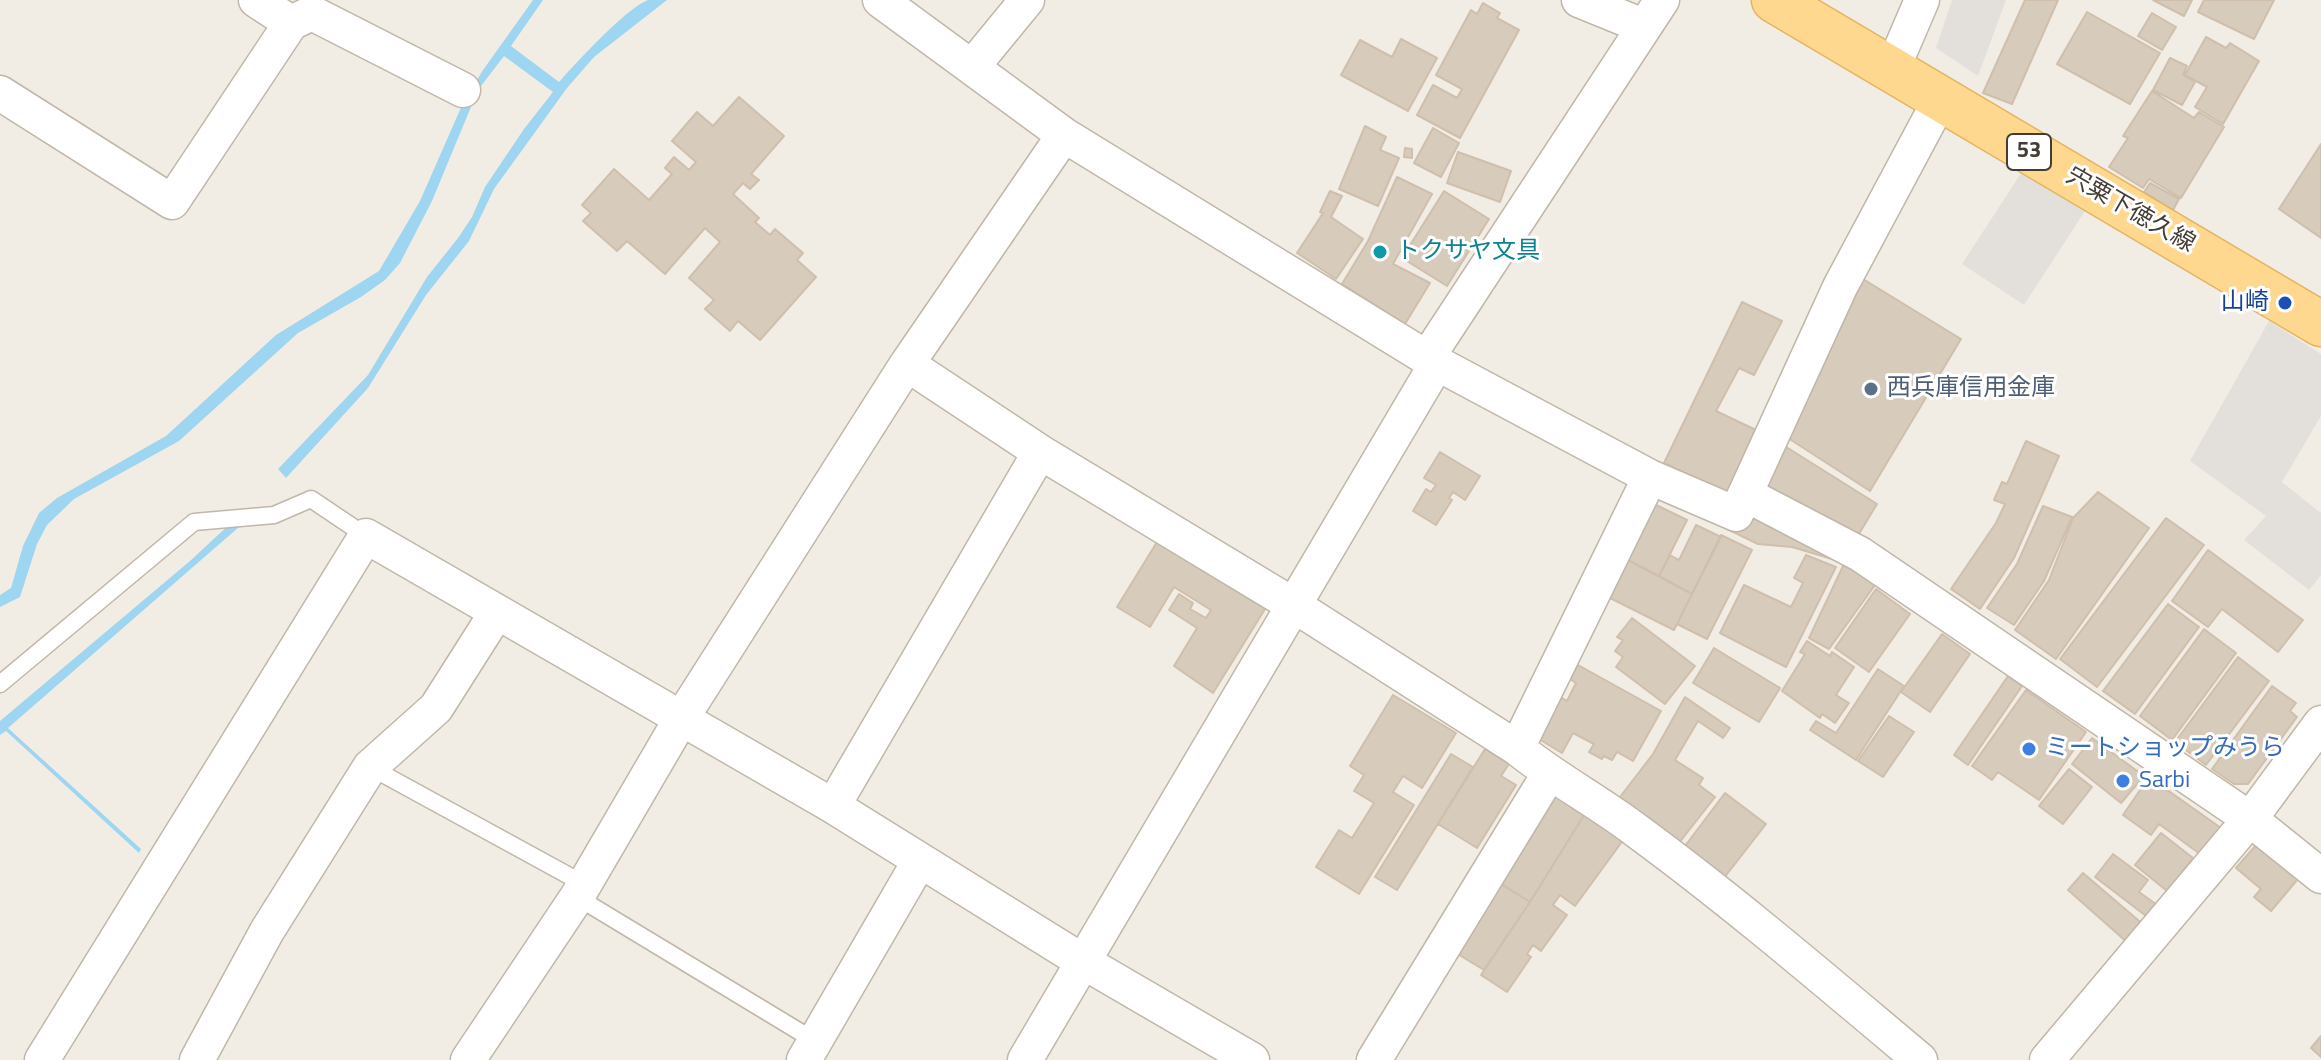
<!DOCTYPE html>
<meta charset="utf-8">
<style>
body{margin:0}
canvas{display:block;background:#f2ede4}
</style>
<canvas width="2321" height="1060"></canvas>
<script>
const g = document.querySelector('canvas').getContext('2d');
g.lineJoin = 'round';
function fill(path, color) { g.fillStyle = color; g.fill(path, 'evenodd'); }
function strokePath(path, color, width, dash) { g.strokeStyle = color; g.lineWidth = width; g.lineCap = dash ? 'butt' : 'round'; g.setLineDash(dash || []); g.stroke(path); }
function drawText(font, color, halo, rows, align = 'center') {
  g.font = font + ' "Titillium Web","Noto Sans JP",sans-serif'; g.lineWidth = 6; g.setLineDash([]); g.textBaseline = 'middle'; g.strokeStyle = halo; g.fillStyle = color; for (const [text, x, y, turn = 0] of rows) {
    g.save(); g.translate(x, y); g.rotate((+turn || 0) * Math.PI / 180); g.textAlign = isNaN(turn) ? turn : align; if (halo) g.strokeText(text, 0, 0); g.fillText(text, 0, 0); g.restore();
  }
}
const parking = new Path2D(`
 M1952,0h54l-28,76 -42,-28z
 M2023,170l62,41 -61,94 -62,-41z
 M2269,321l52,33v62l-39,66 39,31v62l-12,15 -65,-50 22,-24 -76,-55z`);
const water = new Path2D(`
 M533,0h10l-32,46 48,36c18,-20 66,-73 89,-82 5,0 14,0 19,0l-73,57 -27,31 -73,101 -25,52 -43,54 -58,93 -82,90 -8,-9 90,-94 59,-98 31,-39 14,-21 13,-30 39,-58 29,-37 -49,-36 -26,34 -46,111 -32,62 -15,17 -24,17 -63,36 -119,108 -105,58 -27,26 -10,19 -17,53 -20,10v-12l11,-7 12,-42 16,-33 18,-15 109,-62 110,-101 103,-64 41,-70 43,-98 20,-33z
 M232,522l7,5 -231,201 133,121 -2,4 -133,-122 -6,4v-14l190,-160z`);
const building = new Path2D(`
 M2025,0h33l-46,104 -29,-11z
 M2153,0h39l-8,16z
 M2204,0h70l-20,39 -56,-27z
 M1483,3l17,10 -3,5 22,12 -59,108 -43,-23 16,-30 24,13 5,-9 -26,-14 35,-65 6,4z
 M2087,12l73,41 -30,51 -73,-40z
 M2152,13l24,14 -14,23 -24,-14z
 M2206,37l20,11 4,-5 29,18 -36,63 -28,-17 12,-20 -22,-12z
 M1401,39l36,19 -29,53 -67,-36 19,-35 32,17z
 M2170,58l17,8 -4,9 12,7 -13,23 -29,-15z
 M2152,91l42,27 5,-6 25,15 -43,71 -32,-19 -6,9 -34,-21 19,-29 -5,-2z
 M739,97l45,39 -33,38 8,6 -9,9 -7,-6 -10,11 26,24 -4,4 15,13 5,-6 28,24 -6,7 19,17 -56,63 -22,-19 -8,10 -25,-22 9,-9 -25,-22 31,-36 -15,-14 -40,46 -38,-33 -10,10 -34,-30 8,-8 -9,-8 32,-36 35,31 23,-26 -7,-6 9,-11 15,13 7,-8 -24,-21 25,-29 16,14z
 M1365,126l21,11 -6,13 19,8 -21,48 -39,-17z
 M1433,128l26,15 -18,34 -27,-14z
 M2321,144v94l-42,-29z
 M1405,148l7,1v9l-8,-1z
 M1458,152l53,19 -11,31 -53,-19z
 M1397,177l35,17 -39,70 37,19 -25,41 -63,-40 26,-43z
 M2150,183l29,16 -6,11 -29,-18z
 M1330,191l12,5 -11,21 32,22 -27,40 -39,-26 26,-40 -3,-1z
 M1444,191l45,28 -42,67 -45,-28z
 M1863,279l98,60 -91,152 -82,-53z
 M1742,302l40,19 -28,54 -15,-7 -23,43 40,19 -3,4 5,3 -28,59 -66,-33z
 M2026,441l33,15 -45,102 -34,51 -29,-20 45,-66 9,-19 -11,-4 8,-18 5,2z
 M1783,445l94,59 -35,58 -50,-15 -34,-3 -33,-16 33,-57z
 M1440,452l40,24 -15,24 -12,-8 -4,6 3,2 -16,25 -23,-14 13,-22 5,3 5,-7 -12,-7z
 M2098,492l51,36 -93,131 -41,-29 34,-50 24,-62z
 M1650,502l37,18 -28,56 -37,-19z
 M2043,506l29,11 -28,64 -30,44 -27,-17 30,-44z
 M2166,518l38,27 -107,142 -37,-28z
 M1696,525l25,12 -29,57 -33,-18 11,-21 9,5z
 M1721,535l31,15 -45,89 -30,-15z
 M1157,542l108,67 -52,84 -39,-27 23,-38 -28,-18 10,-16 14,9 -3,6 16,9 5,-8 -37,-23 -24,40 -33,-20z
 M2208,550l95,70 -25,32 -56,-43 -14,18 -36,-26z
 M1806,555l30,12 -50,100 -66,-34 24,-48 47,22 12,-24 -9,-5z
 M1622,557l70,37 -18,36 -70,-35z
 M1844,564l31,21 -46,64 -20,-11z
 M1876,589l34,25 -41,58 -34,-24z
 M2168,604l31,23 -64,87 -32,-23z
 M1632,618l63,48 -30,38 -49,-37 7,-10 -8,-6 8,-11 -6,-3z
 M2204,629l32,24 -64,87 -32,-24z
 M1942,634l28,20 -40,58 -29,-20z
 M1807,641l23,15 2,-4 22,15 -18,28 13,8 -14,20 -13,-9 -2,4 -38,-27 23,-37 -5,-2z
 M1714,648l66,40 -21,34 -66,-39z
 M2238,657l31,24 -63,84 -31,-23z
 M1578,665l83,46 -28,50 -16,-9 -5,8 -8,-4 -2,3 -13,-7 5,-8 -21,-11 -11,20 -28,-17 23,-41 10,6 9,-18 -6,-4z
 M1878,669l26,17 -48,74 -46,-30 6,-9 20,12z
 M2008,676l14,10 -54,79 -14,-10z
 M2272,686l24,17 -6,8 7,6 -49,67h-14l-22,-15z
 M2026,690l60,42 -47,68 -41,-28 -6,8 -20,-14z
 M1393,695l63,38 -34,55 -19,-12 -10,16 21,13 -55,89 -43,-27 23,-37 13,8 22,-35 -20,-12 10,-16 -14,-9z
 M1685,697l45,31 -7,10 -25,-17 -23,39 28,18 -4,7 16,12 -36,46 -59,-46 33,-43z
 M1889,716l25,16 -31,45 -25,-16z
 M2092,738l52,38 -23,27 -49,-39z
 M1485,749l24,15 -8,12 15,9 -39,63 -39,-24z
 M1451,754l22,13 -76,123 -22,-13z
 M2069,769l23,18 -29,37 -24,-18z
 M2149,777l72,51 -21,26 -41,-30 -8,11 -28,-20z
 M1552,789l34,23 -56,90 -35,-22z
 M1725,793l41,31 -42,54 -39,-32z
 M1586,812l38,27 -49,67 -15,-11 -7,10 14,10 -26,36 -8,-6 -6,9 4,3 -24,35 -26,-17 49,-73z
 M2161,833l32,25 -26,33 -32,-26z
 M2257,844l41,35 -27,32 -17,-14 7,-8 -25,-21z
 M2113,854l35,26 -9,12 21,15 -10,12 -55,-42z
 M2083,873l62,53 -16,18 -61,-54z
 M1499,883l31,19 -46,68 -28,-17z
 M2321,1036v21l-10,-9z`);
const service = new Path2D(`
 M0,684l194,-162 80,-7 37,-16 55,37
 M370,767l214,117
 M577,897l238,144`);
const minor = new Path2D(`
 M256,0l35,23 21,-10 151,77
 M880,0l184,135 363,223 223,119 86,37 104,-227 100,-187
 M1579,0l64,26
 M972,67l55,-67
 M1892,70l30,-70
 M0,93l172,109 119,-179
 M1427,358l235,-358
 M907,364l133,88 255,154 222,142c38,31 81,53 120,83 98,72 190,151 283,229
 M1747,495l113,59 390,265 71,57
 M1517,748l133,-271
 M833,806l207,-354
 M42,1060l324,-524 467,270 249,155 170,99
 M197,1060l70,-129 103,-164 66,-59 61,-96
 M468,1060l109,-163 104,-178 226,-355 157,-229
 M804,1060l115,-198
 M1025,1060l412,-697
 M1374,1060l175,-286
 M2047,1060l203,-241 71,-96`);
const primary = new Path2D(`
 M1774,0l547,324`);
const markers = [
 [1380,252,8,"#0f9aa8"],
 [2285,303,8,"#1a4fb4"],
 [1871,389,8,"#5c6f8a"],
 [2029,749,8,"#3f7fe0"],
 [2123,781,8,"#3f7fe0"]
];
const shields = [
 [2029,152,44]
];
const shieldNames = [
 ["53",2029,152]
];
const streetNames = [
 ["宍粟下徳久線",2130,211,30]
];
const cultureNames = [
 ["トクサヤ文具",1396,252]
];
const transitNames = [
 ["山崎",2269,303]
];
const serviceNames = [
 ["西兵庫信用金庫",1887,389]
];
const shopNames = [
 ["ミートショップみうら",2045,749],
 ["Sarbi",2139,781]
];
fill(parking, '#e3e0dc');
fill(water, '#9ed5f1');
fill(building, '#d7cbbc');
strokePath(building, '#cfbfac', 2);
strokePath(service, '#c1b7a9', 19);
strokePath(minor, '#c1b7a9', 37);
strokePath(primary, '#e5b45f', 47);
strokePath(service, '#fff', 16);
strokePath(minor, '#fff', 34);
strokePath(primary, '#ffd890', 44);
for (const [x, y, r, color] of markers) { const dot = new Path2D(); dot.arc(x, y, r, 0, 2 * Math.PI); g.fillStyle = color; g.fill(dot); strokePath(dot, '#fff', 3); }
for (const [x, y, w] of shields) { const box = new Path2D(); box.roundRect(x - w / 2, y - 18, w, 36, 6); g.fillStyle = '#fff'; g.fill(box); strokePath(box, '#443d34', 2); }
drawText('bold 22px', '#443d34', null, shieldNames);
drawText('24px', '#443d34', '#fff', streetNames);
drawText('24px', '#0d838f', '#fff', cultureNames, 'left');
drawText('24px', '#164399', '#fff', transitNames, 'right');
drawText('24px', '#4e5e75', '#fff', serviceNames, 'left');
drawText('24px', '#366cbe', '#fff', shopNames, 'left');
</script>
